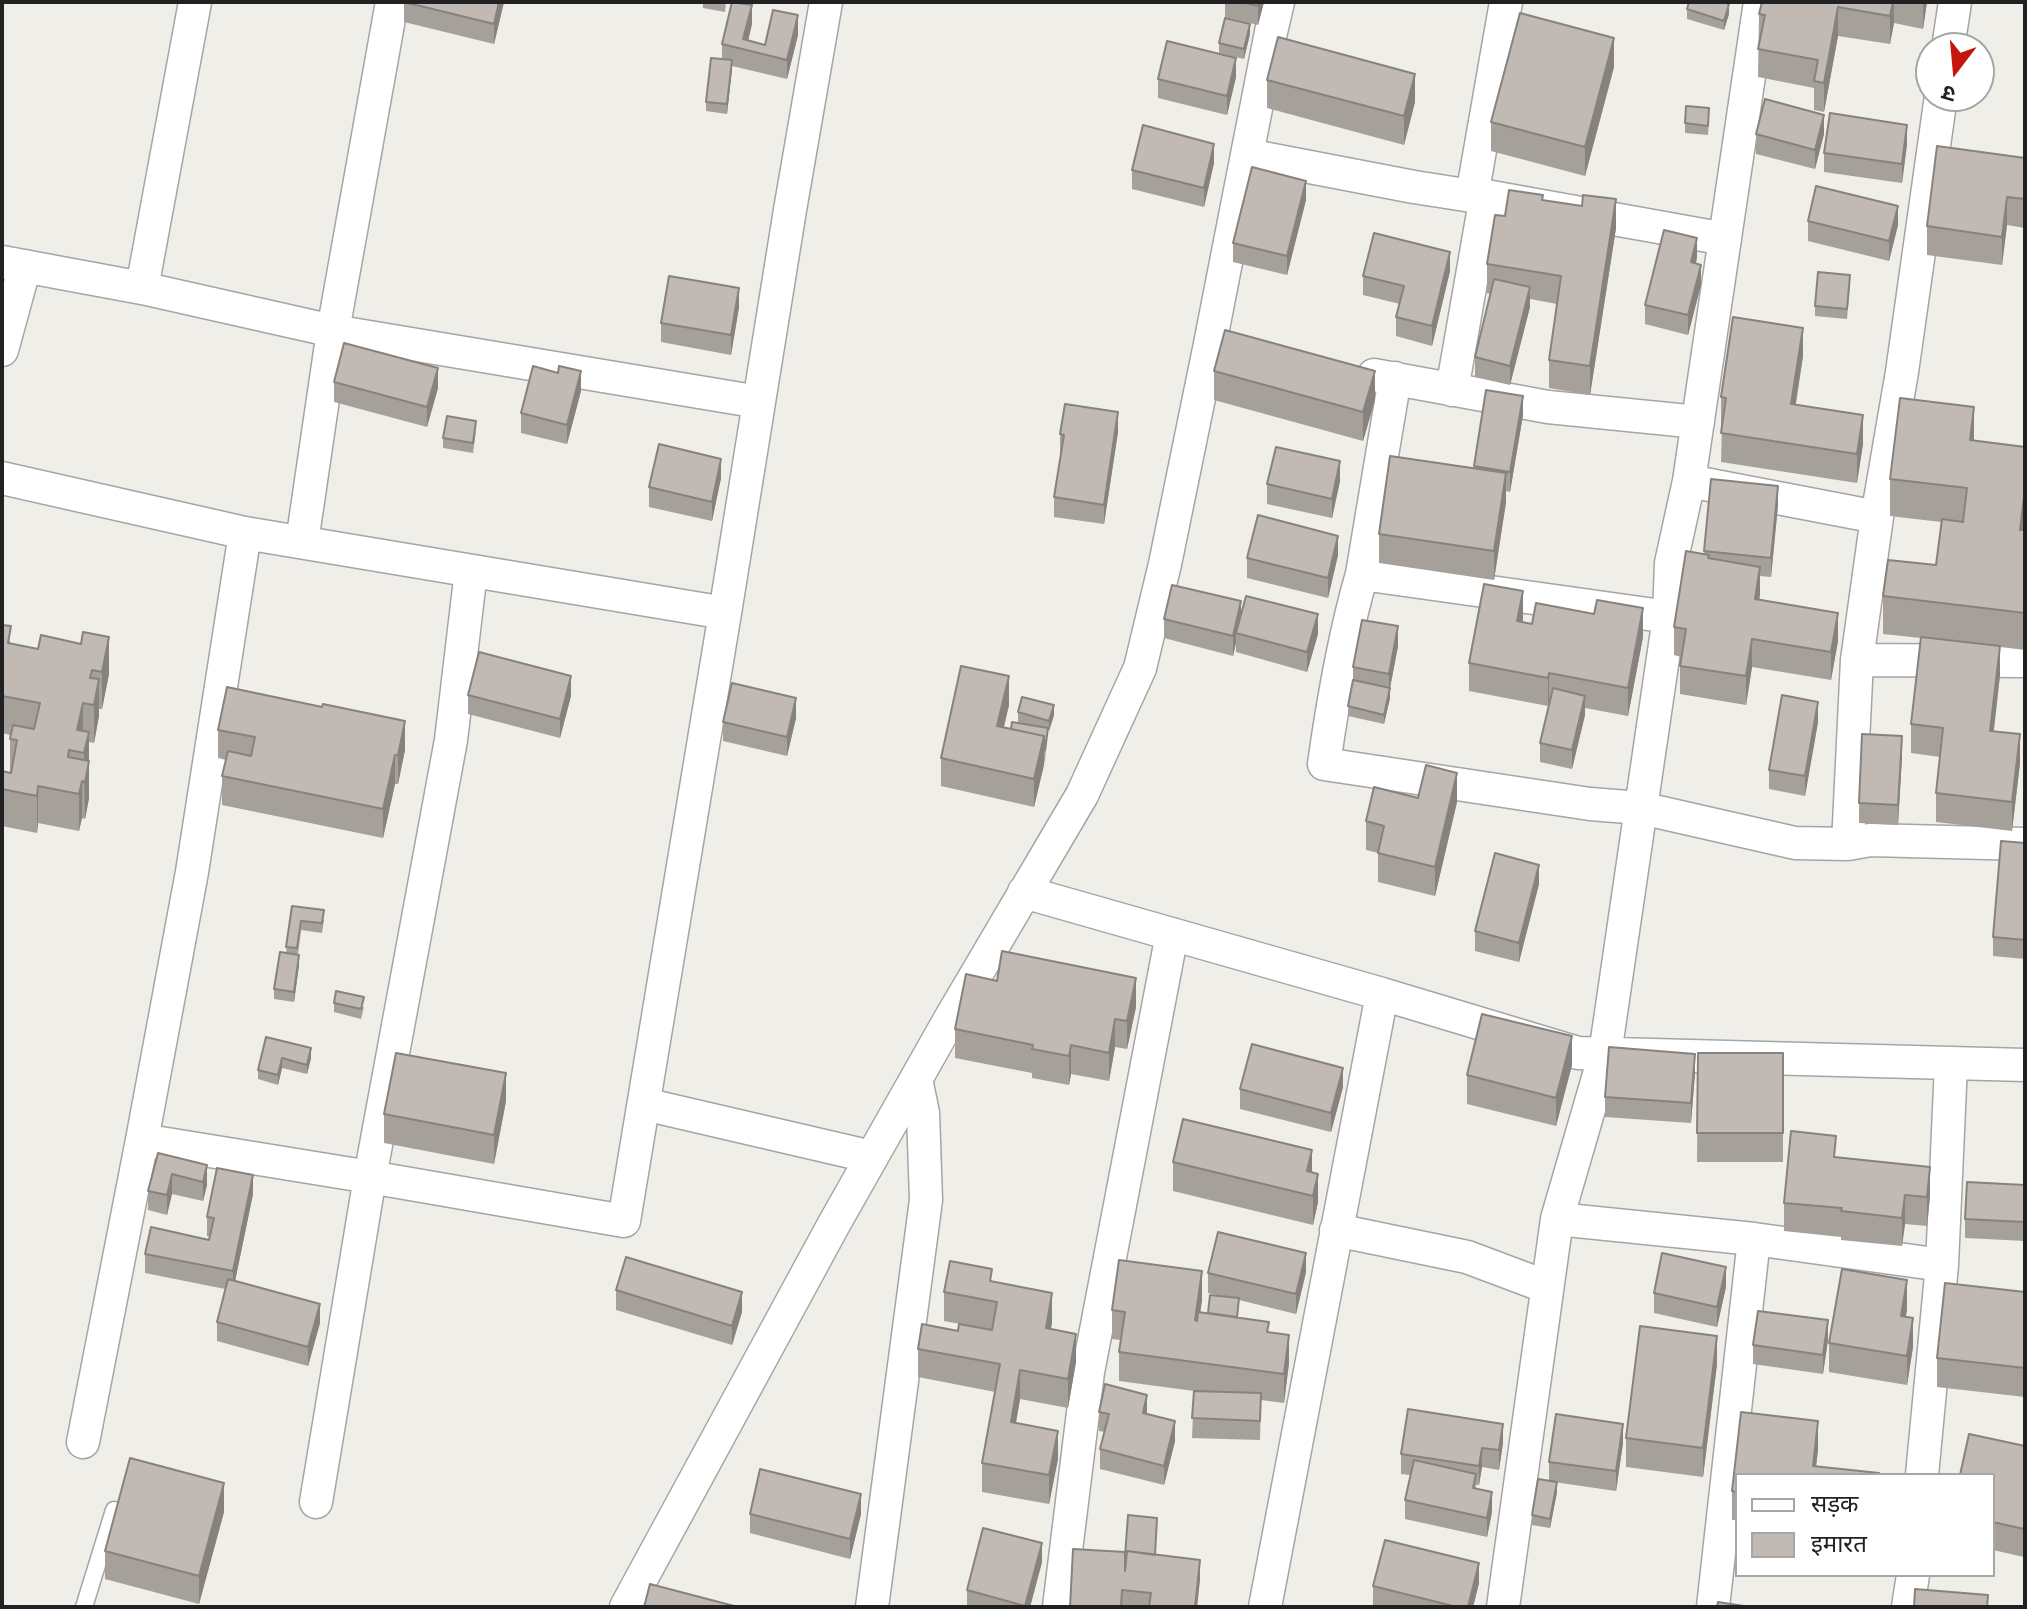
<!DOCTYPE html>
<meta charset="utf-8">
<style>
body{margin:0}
#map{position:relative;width:2027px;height:1609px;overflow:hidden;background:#f0eee8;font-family:Figtree,"Noto Sans Devanagari",sans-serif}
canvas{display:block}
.frame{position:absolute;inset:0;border:4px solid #212121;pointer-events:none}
.legend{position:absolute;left:1735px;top:1473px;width:260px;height:104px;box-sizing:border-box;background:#fff;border:2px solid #a6a6a6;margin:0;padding:10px 14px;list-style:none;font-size:24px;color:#212121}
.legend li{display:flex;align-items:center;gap:16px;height:40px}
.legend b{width:40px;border:2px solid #a6a6a6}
.north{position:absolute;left:1915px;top:32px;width:80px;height:80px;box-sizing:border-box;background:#fff;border:2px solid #a6a6a6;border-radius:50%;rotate:196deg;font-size:22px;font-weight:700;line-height:32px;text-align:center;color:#212121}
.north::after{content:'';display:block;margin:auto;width:28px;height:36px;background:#c5160d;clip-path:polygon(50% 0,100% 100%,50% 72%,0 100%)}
</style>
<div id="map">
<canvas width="2027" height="1609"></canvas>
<div class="frame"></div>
<ul class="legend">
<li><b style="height:10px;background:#fff"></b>सड़क</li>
<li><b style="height:22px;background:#c1bab4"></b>इमारत</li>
</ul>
<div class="north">उ</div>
</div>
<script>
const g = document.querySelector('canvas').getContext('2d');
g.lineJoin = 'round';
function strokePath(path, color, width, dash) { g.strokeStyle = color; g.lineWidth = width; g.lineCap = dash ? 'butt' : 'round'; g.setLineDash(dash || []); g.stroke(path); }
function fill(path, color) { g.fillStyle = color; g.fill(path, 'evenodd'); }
const lane = new Path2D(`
 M84,1607l30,-97`);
const street = new Path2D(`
 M1948,48l7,-46
 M1247,155l167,32 58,9h14l239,43
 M1472,196l34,-194
 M2,262l140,26 53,-286
 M142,288l191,43 426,71
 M2,350l23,-84
 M1374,375l174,32 150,15
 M1395,378l-33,196 307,43
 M1452,390l34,-194
 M2,478l243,55 480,80 65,-403 36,-208
 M1689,481l71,-479
 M1877,517l25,-145 39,-276
 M302,542l31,-211 59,-329
 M1362,574c-18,62 -29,126 -38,190l266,40 51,4 28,-191 2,-54 18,-82 188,36 -20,143
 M1848,844l22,-4 155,4
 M1024,892l358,102
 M644,1104l228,53
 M142,1140l50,-268 53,-339
 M1557,1219l197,20
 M1336,1230l131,27 80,30
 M83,1442l59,-302 228,37 81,-437 20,-169
 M1922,1475l20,-210
 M316,1502l54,-325 254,44 101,-608
 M626,1607l208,-383 116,-205 132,-224 58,-127 25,-104 45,-220 61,-312 7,-30
 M872,1607l54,-407 -3,-87 -7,-34
 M1059,1607l29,-235 84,-438
 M1265,1607l117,-613 196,59 447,12
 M1503,1607l54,-388 48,-165 36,-246 154,35 53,1 9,-184 168,1
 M1713,1607l41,-368 188,26 9,-201
 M1908,1607l5,-32`);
const wall = new Path2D(`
 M404,2h100l-10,42 -90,-22z
 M703,2h23l-1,10 -22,-4z
 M1225,2h39l-6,23 -33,-8z
 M1762,2h165l-4,27 -29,-6 -4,21 -52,-8 -14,76 -10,-2v-22l-56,-11 1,-63z
 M1687,9l42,5 -5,16 -37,-11z
 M752,24l-4,16 17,5 33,-10 -11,44 -55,-13 -5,48 -21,-3v-9l16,-43v-15z
 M1250,34l-6,25 -25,-6v-10z
 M1614,67l-29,109 -94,-25v-29z
 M1236,77l-9,38 -69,-17v-19z
 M1267,80l148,22 -11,43 -137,-37z
 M1709,118l-1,17 -23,-2v-10z
 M1756,134h68l-9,35 -59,-15z
 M1907,144l-5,39 -78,-11v-19z
 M2025,158v70l-18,-3 -5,40 -75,-10v-29z
 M1214,163l-10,44 -72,-18v-19z
 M1306,200l-19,75 -54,-13v-19z
 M1543,200l73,28 -26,167 -41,-7v-28l8,-56 -27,-5v8l-20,78 -35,-8v-20l16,-63 -4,-1v-29l18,-48z
 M1808,221l90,4 -9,36 -81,-20z
 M1697,257l-1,7 5,21 -13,50 -43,-11v-19z
 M1450,271l-18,75 -36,-10v-19l4,-13 -37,-9v-19z
 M1850,285l-3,34 -32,-3v-10z
 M739,307l-8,48 -70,-13v-19z
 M1803,356l-7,48 67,40 -6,39 -136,-21 1,-36h-1v-29z
 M1214,371l161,29 -12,41 -149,-41z
 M558,373l23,18 -14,53 -46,-11v-20z
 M334,382l104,6 -11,39 -93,-25z
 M1486,390l37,25 -13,77 -4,-1v11l-12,78 -115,-17v-29l95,-65z
 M476,431l-3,22 -30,-5v-10z
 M1118,432l-14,92 -50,-7v-20l7,-43h-1v-20z
 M1974,440l51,85v125l-25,-3v28l-6,56 26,32 -8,68 -76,-9v-29l4,-36 -29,-4v-29l10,-86 -38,-4v-38l53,-31 5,-43 -51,-6v-37z
 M721,478l-9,43 -63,-14v-20z
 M1711,479l67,26 -7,72 -11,-1 -1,24 79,41 -7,39 -79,-13 -6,38 -66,-11v-28l1,-9 -7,-2v-28l30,-73z
 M1340,481l-8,37 -65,-14v-20z
 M1338,555l-10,43 -81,-20v-20z
 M1241,613l77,21 -11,38 -71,-20v-9l-3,13 -69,-18v-19z
 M1522,622l121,15 -15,79 -43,-8v7l-13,54 -32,-7v-19l10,-41 -1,-1 -1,5 -79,-15v-28z
 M2,625l9,19 98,30 -7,35h-3v7l-5,27 -5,-1v56l-4,21 -3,-1 -3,13 -41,-8 -1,10 -35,-7v-55l8,2v-38l-8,-2z
 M1398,646l-8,42v10l-6,26 -36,-8v-10l5,-24v-15z
 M468,695l103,1 -11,42 -92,-24z
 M1009,705l-5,22 7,2 16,-4 -9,-3v-10l36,3 -5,16 -1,-1 -3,30 -11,47 -93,-21v-28z
 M796,718l-9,38 -64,-15v-19z
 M1818,722l-13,74 -36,-7v-19z
 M218,730l187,20 -7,34h-3l-12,54 -161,-33v-29l4,-16 -8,-2z
 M1902,756l-4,69 -39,-2v-20z
 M1418,798l39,4 -22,94 -57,-14v-29l-12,-3v-29z
 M2025,843v116l-32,-3v-19z
 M1539,884l-20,78 -44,-11v-20z
 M292,906l32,14 -2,13 -21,-3 -3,25 1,10 -5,37 -20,-3v-10l12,-36z
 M334,1003l30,4 -3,12 -27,-7z
 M1136,1007l-9,42 -12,-2 -6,34 -38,-7 -2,11 -37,-7v-5l-77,-15v-29z
 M266,1037l45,21 -4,16 -25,-6 -4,17 -20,-6v-9z
 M1698,1053h85v109h-86z
 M1572,1065l-16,61 -89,-22v-29z
 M1695,1073l-4,50 -86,-6v-20z
 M1343,1087l-12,45 -91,-23v-20z
 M506,1101l-12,63 -110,-21v-29z
 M158,1153l49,32 -4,16 -31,-7 -5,21 -19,-5v-19z
 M1836,1157l94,39 -3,30 -22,-2 -3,22 -61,-6v-3l-57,-6v-28z
 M1173,1162l139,10 6,30 -5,23 -140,-34z
 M2025,1185v56l-60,-3v-19z
 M253,1194l-18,87 85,42 -12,43 -91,-25v-19l8,-33 -80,-16v-19l64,-14 1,-3 -3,-1v-19z
 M1306,1272l-10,42 -57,-14 -1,17 31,15 20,31 -5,40 -23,-3 -1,40 -68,-2 2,-47 -75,-10v-29l2,-12 -9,-1v-29l90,-10 -2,12 8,1 14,-17 -14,-3v-20z
 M992,1282l60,40 -1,7 25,33 -8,46 -48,-9 -4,24 42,36 -9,45 -67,-12v-29l13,-71 -77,-15v-28l40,-18 13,-5 -27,-5v-29z
 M1726,1287l-9,40 -63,-14v-20z
 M2025,1288v109l-88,-10v-29l88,-66z
 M616,1290l126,22 -10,33 -116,-35z
 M1907,1309l-1,8 7,30 -6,38 -78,-13v-29z
 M1828,1340l-5,34 -70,-10v-19z
 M1717,1364l-14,113 -77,-10v-29z
 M1099,1412l48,2 28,27 -11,44 -64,-16v-20l5,-17 -6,-1z
 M1741,1412l77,9v29l-2,16 63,7v2h-142v45h-5v-29z
 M1503,1443l-4,27 -17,-3 -3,18h-3v4l16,23 -5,25 -82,-18v-19l5,-25 -9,-1v-20z
 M1623,1443l-7,48 -62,-9 3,10 -7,36 -18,-3v-10l17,-34v-19z
 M2025,1446v105l-1,6 -31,-7v-75z
 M224,1512l-25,92 -94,-25v-28z
 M750,1514h111l-11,45 -100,-26z
 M1157,1527l-2,28 45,24 -3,28h-127z
 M1042,1562l-12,45h-63v-17z
 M1479,1583l-6,24h-94l-6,-1v-20z`);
const shadedWall = new Path2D(`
 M499,2h5l-10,42v-20z
 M1259,2h5l-6,23v-19z
 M1893,2h1v21l-4,21v-28z
 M1923,2h4l-4,27z
 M1729,4v10l-5,16v-9z
 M752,5v19l-6,26 -3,-11z
 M1838,7v29l-14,76v-29z
 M798,15v20l-11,44v-19z
 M1250,24v10l-6,25v-10z
 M1614,38v29l-29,109v-29z
 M1236,58v19l-9,38v-19z
 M732,60v10l-5,44v-10z
 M1415,74v28l-11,43v-29z
 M1824,115v19l-9,35v-19z
 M1907,125v19l-5,39v-19z
 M1214,144v19l-10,44v-19z
 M1306,181v19l-19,75v-19z
 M2007,197v28l-5,40v-28z
 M1616,199v29l-26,167v-29z
 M1898,206v19l-9,36v-20z
 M1697,238v19l-6,25v-20z
 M1450,252v19l-18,75v-20z
 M1701,265v20l-13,50v-20z
 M1530,287v20l-20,78v-19z
 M739,288v19l-8,48v-20z
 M1803,328v28l-12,76v-28z
 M438,368v20l-11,39v-20z
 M581,371v20l-14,53v-19z
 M1375,371v29l-12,41v-29z
 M1523,396v19l-13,77v-20z
 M1974,407v38l-4,-5z
 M1118,412v20l-14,92v-19z
 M1863,415v29l-6,39v-29z
 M721,459v19l-9,43v-19z
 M1340,461v20l-8,37v-19z
 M1506,473v29l-12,78v-29z
 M1778,486v19l-7,72v-19z
 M2025,488v37l-5,42v-37z
 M1338,536v19l-10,43v-20z
 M1760,567v28l-5,33v-29z
 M1523,591v29l-6,29v-28z
 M1241,601v20l-5,12v10l-3,13v-20z
 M1643,608v29l-15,79v-28z
 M1838,613v28l-7,39v-28z
 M1318,614v20l-11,38v-20z
 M1398,626v20l-9,47v-19z
 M109,637v37l-7,35v-37z
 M1752,639v28l-6,38v-29z
 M2000,646v29l-10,84v-28z
 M1549,673v28l-1,5v-28z
 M571,676v20l-11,42v-19z
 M1009,676v29l-12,50v-29z
 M99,679v37l-5,27v-38z
 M1390,688v10l-6,26v-9z
 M1585,696v19l-13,54v-19z
 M796,698v20l-9,38v-19z
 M1818,702v20l-13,74v-20z
 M83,703v37l-6,-10z
 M1054,705v10l-5,16v-10z
 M405,721v29l-7,34v-29z
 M89,732v66l-4,21 -1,-66z
 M2020,734v29l-8,68v-29z
 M1044,736v29l-10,42v-28z
 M1902,736v20l-4,69v-20z
 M395,755v29l-12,54v-29z
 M1457,773v29l-22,94v-29z
 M82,781v37l-3,13v-37z
 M38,786v37l-1,10v-37z
 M1539,865v19l-20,78v-19z
 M299,955v10l-5,37v-10z
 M1136,978v29l-9,42v-28z
 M1115,1019v28l-6,34v-28z
 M1572,1036v29l-16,61v-28z
 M1071,1045v29l-2,11v-29z
 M311,1048v10l-4,16v-9z
 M1695,1054v19l-4,50v-20z
 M282,1058v10l-4,17v-10z
 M1343,1068v19l-12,45v-19z
 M506,1073v28l-12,63v-29z
 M1312,1150v29l-5,-8z
 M207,1165v20l-4,16v-19z
 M1930,1167v29l-3,30v-29z
 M172,1174v20l-5,21v-20z
 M1318,1174v28l-5,23v-29z
 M253,1175v19l-20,97v-20z
 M1905,1195v29l-3,22v-28z
 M1306,1253v19l-10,42v-20z
 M1726,1267v20l-9,40v-20z
 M1202,1271v29l-7,49v-29z
 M1907,1280v29l-6,36v-29z
 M742,1292v20l-10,33v-19z
 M1052,1293v29l-6,35v-29z
 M320,1304v19l-12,43v-19z
 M1913,1318v29l-6,38v-29z
 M1828,1320v20l-5,34v-19z
 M1076,1334v28l-8,46v-29z
 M1289,1335v28l-5,40v-29z
 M1717,1336v28l-14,113v-29z
 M1020,1370v29l-9,51v-28z
 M1147,1395v19l-4,-1z
 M1175,1421v20l-11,44v-19z
 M1818,1421v29l-3,25 -2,-9z
 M1503,1424v19l-4,27v-20z
 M1623,1424v19l-7,48v-20z
 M1058,1431v28l-9,45v-29z
 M1482,1448v19l-3,18v-19z
 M1557,1482v10l-7,36v-9z
 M224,1483v29l-25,92v-28z
 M1492,1492v20l-5,25v-19z
 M861,1494v20l-11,45v-20z
 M2025,1522v29l-1,6v-28z
 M1042,1543v19l-12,45h-5z
 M1200,1560v19l-3,28h-2z
 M1479,1563v20l-6,24h-5z`);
const building = new Path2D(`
 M404,2h95l-5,22z
 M732,2l20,3 -9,34 22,6 8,-35 25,5 -11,45 -65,-16z
 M1242,2h17l-1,4z
 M1689,2h33l7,2 -5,17 -37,-12z
 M1762,2h131l-3,14 -52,-9 -14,76 -10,-2 4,-21 -60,-11 7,-34 -6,-1z
 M1520,13l94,25 -29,109 -94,-25z
 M1225,18l25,6 -6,25 -25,-6z
 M1278,37l137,37 -11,42 -137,-36z
 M1167,41l69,17 -9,38 -69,-17z
 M711,58l21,2 -5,44 -21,-2z
 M1765,99l59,16 -9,35 -59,-16z
 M1686,106l23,2 -1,18 -23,-3z
 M1830,113l77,12 -5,39 -78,-11z
 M1143,125l71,19 -10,44 -72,-18z
 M1937,146l88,12v41l-18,-2 -5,40 -75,-11z
 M1252,167l54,14 -19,75 -54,-13z
 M1816,186l82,20 -9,35 -81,-20z
 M1509,190l34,5 -1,5 40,6 1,-11 33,4 -26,167 -41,-6 12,-84 -74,-12 8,-49 10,1z
 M1664,230l33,8 -6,24 10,3 -13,50 -43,-10z
 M1374,233l76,19 -18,74 -36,-9 8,-31 -41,-10z
 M1818,272l32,3 -3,34 -32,-3z
 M669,276l70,12 -8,47 -70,-12z
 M1494,279l36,8 -20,79 -35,-9z
 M1733,317l70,11 -12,76 72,11 -6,39 -136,-21 5,-35 -5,-1z
 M1225,330l150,41 -12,41 -149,-41z
 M344,343l94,25 -11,39 -93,-25z
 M533,366l25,7 1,-7 22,5 -14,54 -46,-12z
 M1486,390l37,6 -13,76 -36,-6z
 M1900,398l74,9 -4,33 55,7v41l-5,42h5v83l-142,-17 5,-36 48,5 6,-46 21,3 4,-34 -77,-9z
 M1065,404l53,8 -14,93 -50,-8 10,-62 -4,-1z
 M447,416l29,5 -3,22 -30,-5z
 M659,444l62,15 -9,43 -63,-15z
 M1276,447l64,14 -8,38 -65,-15z
 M1390,456l116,17 -12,78 -115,-17z
 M1711,479l67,7 -7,72 -67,-7z
 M1258,515l80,21 -10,42 -81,-20z
 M1686,551l23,4 -1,3 52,9 -5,32 83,14 -7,39 -79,-13 -6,37 -66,-10 6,-37 -12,-2z
 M1484,584l39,7 -6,30 15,3 4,-21 58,11 3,-14 46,8 -15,80 -79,-15 -1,5 -79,-15z
 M1172,585l69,16 -8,35 -69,-17z
 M1246,596l72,18 -11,38 -71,-19z
 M1362,620l36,6 -9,48 -36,-7z
 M2,625l9,1 -3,17 30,6 3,-14 40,9 2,-12 26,5 -7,35 -10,-2 -2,8 9,1 -5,26 -11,-2 -6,27 12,2 -5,21 -15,-3 -1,7 21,4 -4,21 -3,-1 -3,13 -41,-8 -1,10 -35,-7v-18l9,2 6,-33 -7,-1 3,-14 21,4 6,-26 -38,-7z
 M1921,637l79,9 -10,85 30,3 -8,68 -76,-9 7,-65 -32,-4z
 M479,652l92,24 -11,43 -92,-24z
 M961,666l48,10 -12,50 47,10 -10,43 -93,-21z
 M1353,680l37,8 -6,27 -36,-9z
 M732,683l64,15 -9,39 -64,-15z
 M227,687l95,20 1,-3 82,17 -7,34h-3l-12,54 -161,-33 6,-25 23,5 4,-19 -37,-7z
 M1553,688l32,8 -13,54 -32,-7z
 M1782,695l36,7 -13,74 -36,-6z
 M1022,697l32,8 -5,16 -31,-9z
 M1012,722l36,6 -3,22 -1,-14 -33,-7z
 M1862,734l40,2 -4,69 -39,-2z
 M1426,765l31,8 -22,94 -57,-14 6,-27 -18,-5 8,-34 44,11z
 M2001,841l24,2v97l-32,-3z
 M1495,853l44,12 -20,78 -44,-12z
 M292,906l32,4 -2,13 -21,-2 -4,27 -11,-1z
 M1002,951l134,27 -9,43 -12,-2 -6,34 -38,-8 -2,11 -37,-7 1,-4 -78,-16 11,-55 31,7z
 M280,952l19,3 -5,37 -20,-3z
 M336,991l28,6 -3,12 -27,-6z
 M1482,1014l90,22 -16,62 -89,-23z
 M266,1037l45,11 -4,17 -25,-7 -4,17 -20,-5z
 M1252,1044l91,24 -12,45 -91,-24z
 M1609,1047l86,7 -4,49 -86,-6z
 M396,1053l110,20 -12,62 -110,-21z
 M1698,1053h85v80h-86z
 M1183,1119l129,31 -5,21 11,3 -5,22 -140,-34z
 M1791,1131l45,5 -2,21 96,10 -3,30 -22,-2 -3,23 -61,-7 1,-3 -58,-5z
 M158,1153l49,12 -4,17 -31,-8 -5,21 -19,-4z
 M217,1168l36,7 -20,96 -88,-17 6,-27 58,13 5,-22 -7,-1z
 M1967,1182l58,3v37l-60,-3z
 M1218,1232l88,21 -10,41 -88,-21z
 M1662,1253l64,14 -9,40 -63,-14z
 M626,1257l116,35 -10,34 -116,-36z
 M1119,1260l83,11 -7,49 2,1 1,-9 71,10 -2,10 22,3 -5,39 -165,-22 6,-40 -13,-2z
 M950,1261l42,8 -2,12 62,12 -6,35 30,6 -8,45 -48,-9 -9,52 47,9 -9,44 -67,-12 18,-99 -82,-15 4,-25 36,7 1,-7 33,6 5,-28 -53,-10z
 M1842,1269l65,11 -6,36 12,2 -6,38 -78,-13z
 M228,1279l92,25 -12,43 -91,-25z
 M1945,1283l80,9v-4v80l-88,-10z
 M1210,1295l29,3 -2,19 -29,-4z
 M1758,1311l70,9 -5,35 -70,-10z
 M1640,1326l77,10 -14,112 -77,-10z
 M1105,1384l42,11 -4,18 32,8 -11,45 -64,-17 9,-35 -10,-2z
 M1194,1391l67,2 -1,28 -68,-3z
 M1408,1409l95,15 -4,26 -17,-2 -3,18 -78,-12z
 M1741,1412l77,9 -5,45 66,7v2h-142v17l-5,-1z
 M1556,1414l67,10 -7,47 -67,-9z
 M1969,1434l56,12v76l-1,7 -31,-7v-47h-33z
 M130,1458l94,25 -25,93 -94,-25z
 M1414,1460l62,14 -3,14 19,4 -5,26 -82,-18z
 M760,1469l101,25 -11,45 -100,-25z
 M1538,1479l19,3 -7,37 -18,-4z
 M1128,1515l29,3 -2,37 -28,-4 -1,6h-1z
 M983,1528l59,15 -17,63 -58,-16z
 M1385,1540l94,23 -11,44h-11l-84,-21z
 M1073,1549l52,3v19l2,-20 73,9 -5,47h-46l2,-14 -29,-3 -1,17h-51z
 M650,1584l88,23h-94z
 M1915,1589l73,6 -1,12h-73z
 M1718,1602l32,5h-33z`);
strokePath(lane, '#a5a5a5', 19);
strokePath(street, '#a5a5a5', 35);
strokePath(lane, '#fff', 16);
strokePath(street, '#fff', 32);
fill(wall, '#a6a09b');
fill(shadedWall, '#87827e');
fill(building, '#c1bab4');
strokePath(building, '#87827e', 2);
</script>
